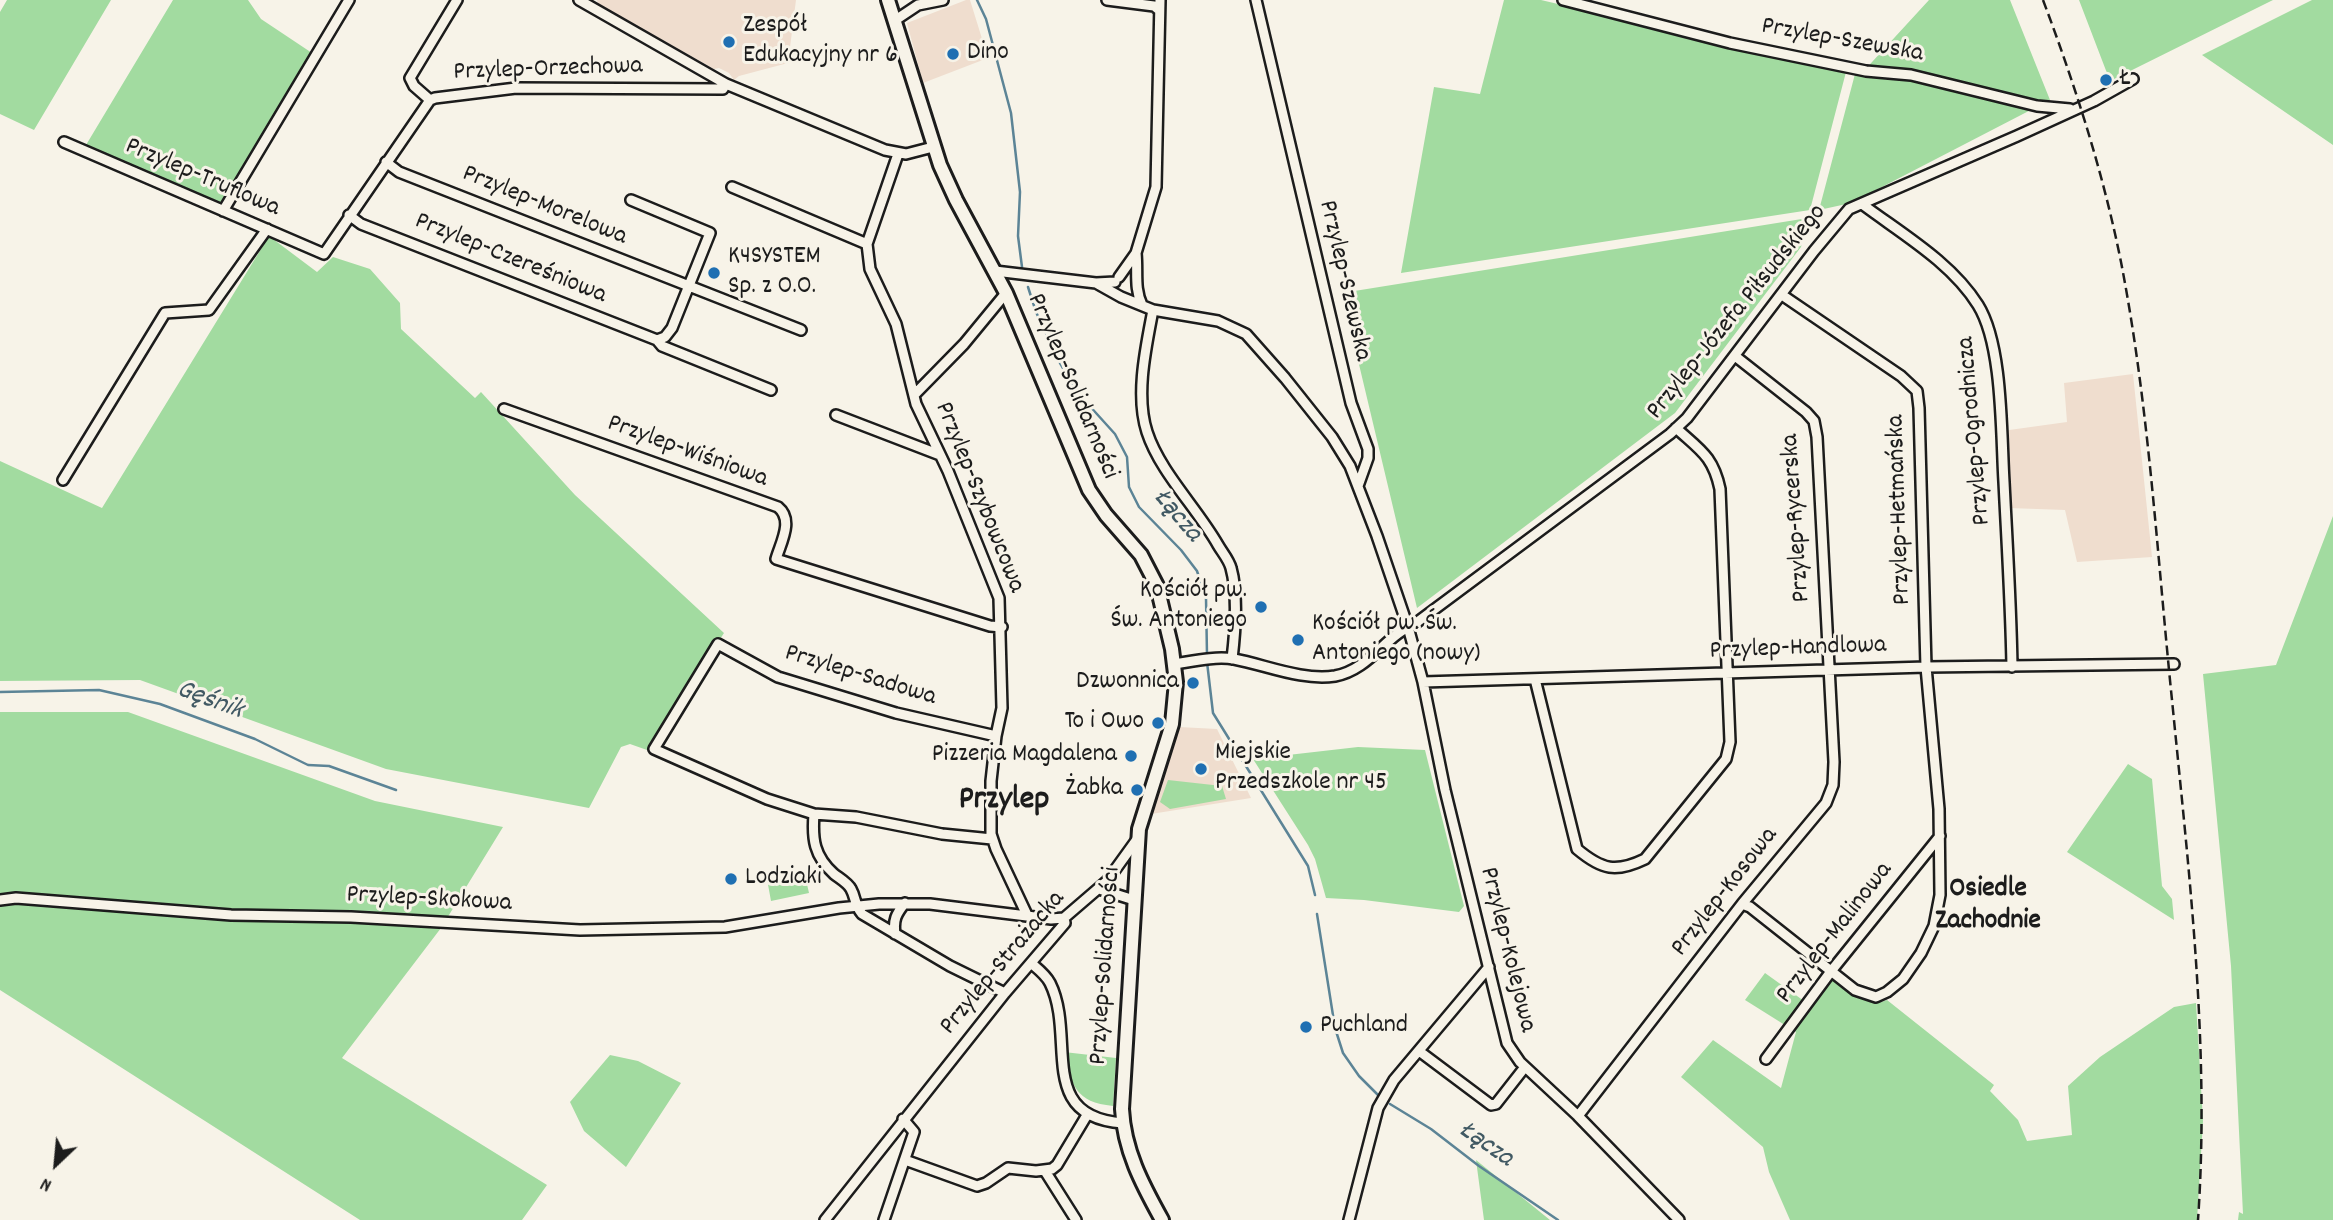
<!DOCTYPE html>
<meta charset="utf-8">
<style>
body{margin:0}
#map{position:relative;width:2333px;height:1220px;overflow:hidden;background:#f7f3e8;font-family:Dekko,sans-serif}
canvas{display:block}
.north{position:absolute;left:21px;top:1129px;width:70px;height:70px;-webkit-text-stroke:5px #f7f3e8;paint-order:stroke;rotate:206deg;font-size:19px;font-weight:700;line-height:28px;text-align:center;color:#1c1c1c}
.north::after{content:'';display:block;margin:auto;width:24px;height:32px;background:#1c1c1c;clip-path:polygon(50% 0,100% 100%,50% 72%,0 100%)}
</style>
<div id="map">
<canvas width="2333" height="1220"></canvas>
<div class="north">N</div>
</div>
<script>
const g = document.querySelector('canvas').getContext('2d');
g.lineJoin = 'round';
function fill(path, color) { g.fillStyle = color; g.fill(path, 'evenodd'); }
function strokePath(path, color, width, dash) { g.strokeStyle = color; g.lineWidth = width; g.lineCap = dash ? 'butt' : 'round'; g.setLineDash(dash || []); g.stroke(path); }
function drawText(font, color, halo, rows, align = 'center') {
  g.font = font + ' Dekko,sans-serif'; g.lineWidth = 6; g.setLineDash([]); g.textBaseline = 'middle'; g.strokeStyle = halo; g.fillStyle = color; for (const [text, x, y, turn = 0] of rows) {
    g.save(); g.translate(x, y); g.rotate((+turn || 0) * Math.PI / 180); g.textAlign = isNaN(turn) ? turn : align; if (halo) g.strokeText(text, 0, 0); g.fillText(text, 0, 0); g.restore();
  }
}
const built = new Path2D(`
 M597,0h199l-8,63 -49,13 -5,4 -5,-7 -10,-5 -5,1 -116,-65z
 M966,0h4l18,58 -65,25 -16,-60z
 M2133,374l19,183 -75,5 -12,-52 -56,-2 -7,-77 65,-9 -3,-39z
 M1179,727l38,2 34,69 -100,16z`);
const green = new Path2D(`
 M7,0h104l-77,130 -34,-16v-102z
 M173,0h75l13,19 51,34 -93,154 -136,-57z
 M1504,0h37l305,72 -36,138 -409,63 33,-186 46,7z
 M1929,0h81l40,100 -199,103 -32,7 36,-136h6z
 M2079,0h194l-163,81z
 M2312,0h21v145l-131,-90z
 M1808,218l-7,29 -126,166 -258,195 -75,-315z
 M269,236l48,36 16,-15 37,12 30,34 1,26 74,69 6,-6 94,103 149,138 -77,117 -17,-6 -9,3 -32,61 -203,-39 -246,-89 -140,1v-220l102,47z
 M2333,516v704h-95l1,-8 4,2 -12,-248 -28,-292 73,-9z
 M0,712h128l247,89 128,26 -62,101 -99,130 205,127 -25,35h-162l-360,-230z
 M1358,747l67,3 39,156 -5,6 -95,-12 -38,-2 -11,-39 -7,-14 -55,-86z
 M2128,764l24,15 10,107 10,13 2,21 -107,-68z
 M1168,780l54,6 4,13 -56,10 -10,-7z
 M804,871l5,22 -38,8 -4,-22z
 M1765,973l46,33 21,-30c15,12 33,33 55,24l107,85 -4,6 28,29 9,21 45,-6 -4,-49 32,-29 74,-50 22,-4 7,118 -6,99h-407l-21,-48 -6,-25 -82,-70 32,-37 68,48 15,-56 -51,-32z
 M1064,1052l52,6 -3,48c-38,-4 -41,-20 -49,-54z
 M610,1055l28,6 43,22 -55,84 -42,-36 -14,-29z
 M1476,1160l74,60h-66z`);
const stream = new Path2D(`
 M977,0l9,19 25,94 9,79 -2,44 4,31
 M1028,287l8,25 24,51 17,29 38,42 12,23 2,30 10,20 42,43 16,21 9,27 1,57
 M1207,662l6,51 95,153 7,29
 M0,692l99,-2 61,14 95,35 53,26 21,1 67,24
 M1317,914l18,114 8,25 16,23 20,20
 M1390,1104l41,25 48,37 79,54`);
const minor = new Path2D(`
 M579,0l147,84 159,66 21,4 27,-7
 M1107,0l47,6 5,4
 M1256,0l95,403 17,46v9l-10,28
 M1563,0l167,43 136,28 45,4 126,31 33,3
 M894,21l24,-16 25,-5
 M430,100l-16,-14 -4,-8 47,-78
 M64,142l260,112 106,-154 5,-2 81,-10 207,1 3,-5
 M898,154l-31,90 3,25 26,55 20,80 32,67 51,127 3,110 -6,28 -5,45v53l5,15 31,66
 M386,162l13,10 402,158
 M732,187l135,57
 M1862,204c40,30 89,58 116,101 25,40 23,128 26,177 3,61 7,123 8,185
 M223,211l126,-211
 M349,215l12,9 296,116 8,-3 7,-9 38,-95 -79,-33
 M1136,253c2,19 -2,35 6,52
 M995,271l101,12 19,-1
 M1119,277l17,-24 20,-66 4,-187
 M1096,283l25,14 32,13 65,11 28,13 39,44 47,59 18,29 27,70 31,91 15,55 22,108 62,253 13,19 58,54 101,104
 M1153,310c-7,37 -18,85 -6,122 13,40 50,76 71,113 4,7 11,15 13,23 7,25 4,66 1,91
 M657,340l5,6 109,44
 M914,395l50,-51 42,-51
 M504,409l274,98c16,13 3,35 -2,52l214,67 12,1
 M836,415l104,40
 M63,480l102,-167 44,-3 58,-81
 M1175,664c19,-3 40,-8 59,-5 32,6 68,22 101,17 34,-6 51,-41 81,-53l254,-189 17,-16 127,-167 35,-42 168,-73 77,-35 39,-22
 M1535,679l42,170c25,21 39,24 68,10l81,-100 4,-17 -10,-253c-7,-33 -20,-39 -44,-61
 M1423,682l503,-15 248,-3
 M814,814c-2,25 0,42 20,60 5,4 14,9 17,15 5,9 3,15 11,25l88,52 55,27
 M992,839l-50,-5 -86,-17 -42,-3 -47,-15 -113,-50 64,-105 60,33 118,36 100,23
 M1099,889l35,11
 M0,900l16,-2 215,17 120,2 229,13 145,-3 114,-19 40,-4h51l121,15 13,-1
 M1742,904l8,3 105,83 21,7 11,-5 16,-13 18,-26 13,-27 6,-31 -1,-86 -13,-142 -7,-259 -2,-17 -16,-15 -119,-81
 M895,934c-2,-14 1,-20 10,-31
 M1031,963c7,6 15,12 19,20 27,54 -15,134 73,140
 M1419,1051l72,54 5,-1 29,-37
 M1766,1059l66,-89 108,-134
 M1578,1116l164,-212 84,-101 7,-18 1,-23 -17,-325 -3,-16 -8,-9 -71,-56
 M905,1160l72,26 9,-3 22,-15 28,3 16,-2 5,-4 30,-50
 M1045,1171l31,49
 M825,1220l180,-227 60,-70 -1,-5 43,-37 31,-43
 M884,1220l30,-88 -11,-13
 M1349,1220l29,-112 16,-28 95,-113`);
const secondary = new Path2D(`
 M888,0l52,165 16,35 50,93 83,197 17,25 35,40 16,31 15,63 4,33 -4,42 -33,105 -17,280c2,41 20,75 40,111`);
const rail = new Path2D(`
 M2043,0c32,85 60,172 78,262 28,144 36,292 51,438 17,173 38,346 26,520`);
const markers = [
 [729,42,7,"#1f6fb2"],
 [953,54,7,"#1f6fb2"],
 [2106,80,7,"#1f6fb2"],
 [714,273,7,"#1f6fb2"],
 [1261,607,7,"#1f6fb2"],
 [1298,640,7,"#1f6fb2"],
 [1193,683,7,"#1f6fb2"],
 [1158,723,7,"#1f6fb2"],
 [1131,756,7,"#1f6fb2"],
 [1201,769,7,"#1f6fb2"],
 [1137,790,7,"#1f6fb2"],
 [731,879,7,"#1f6fb2"],
 [1306,1027,7,"#1f6fb2"]
];
const poiNames = [
 ["Zespół",743,27],
 ["Edukacyjny nr 6",743,57],
 ["Dino",967,54],
 ["Ł",2120,80],
 ["K4SYSTEM",728,258],
 ["Sp. z O.O.",728,288],
 ["Kościół pw.",1247,592,"right"],
 ["Św. Antoniego",1247,622,"right"],
 ["Kościół pw. Św.",1312,625],
 ["Antoniego (nowy)",1312,655],
 ["Dzwonnica",1179,683,"right"],
 ["To i Owo",1144,723,"right"],
 ["Miejskie",1215,754],
 ["Przedszkole nr 45",1215,784],
 ["Pizzeria Magdalena",1117,756,"right"],
 ["Żabka",1123,790,"right"],
 ["Lodziaki",745,879],
 ["Puchland",1320,1027]
];
const streetNames = [
 ["Przylep-Szewska",1842,42,10],
 ["Przylep-Orzechowa",548,71,-2],
 ["Przylep-Truflowa",202,179,23],
 ["Przylep-Morelowa",544,207,22],
 ["Przylep-Czereśniowa",510,260,22],
 ["Przylep-Szewska",1343,281,77],
 ["Przylep-Józefa Piłsudskiego",1738,313,-51],
 ["Przylep-Solidarności",1071,387,67],
 ["Przylep-Ogrodnicza",1976,431,-95],
 ["Przylep-Wiśniowa",687,453,20],
 ["Przylep-Szybowcowa",978,498,68],
 ["Przylep-Hetmańska",1901,510,-92],
 ["Przylep-Rycerska",1798,518,-94],
 ["Przylep-Handlowa",1798,650,-2],
 ["Przylep-Sadowa",860,677,17],
 ["Przylep-Kosowa",1726,893,-52],
 ["Przylep-Skokowa",429,901,3],
 ["Przylep-Malinowa",1836,934,-52],
 ["Przylep-Kolejowa",1506,950,76],
 ["Przylep-Strażacka",1004,964,-50],
 ["Przylep-Solidarności",1107,966,-86]
];
const waterNames = [
 ["Łącza",1176,517,50],
 ["Gęśnik",209,702,20],
 ["Łącza",1485,1146,35]
];
const neighbourhoodNames = [
 ["Osiedle",1988,891],
 ["Zachodnie",1988,923]
];
const districtNames = [
 ["Przylep",1004,802]
];
fill(built, '#efddce');
fill(green, '#a2dba0');
strokePath(stream, '#5c8496', 2.5);
strokePath(minor, '#1c1c1c', 14);
strokePath(secondary, '#1c1c1c', 18);
strokePath(minor, '#f7f3e8', 9);
strokePath(secondary, '#f7f3e8', 12);
strokePath(rail, '#1c1c1c', 2.5, [10, 5]);
for (const [x, y, r, color] of markers) { const dot = new Path2D(); dot.arc(x, y, r, 0, 2 * Math.PI); g.fillStyle = color; g.fill(dot); strokePath(dot, '#f7f3e8', 2.5); }
drawText('26px', '#1c1c1c', '#f7f3e8', poiNames, 'left');
drawText('26px', '#1c1c1c', '#f7f3e8', streetNames);
drawText('italic 28px', '#415963', '#f7f3e8', waterNames);
drawText('bold 28px', '#1c1c1c', '#f7f3e8', neighbourhoodNames);
drawText('bold 33px', '#1c1c1c', '#f7f3e8', districtNames);
</script>
